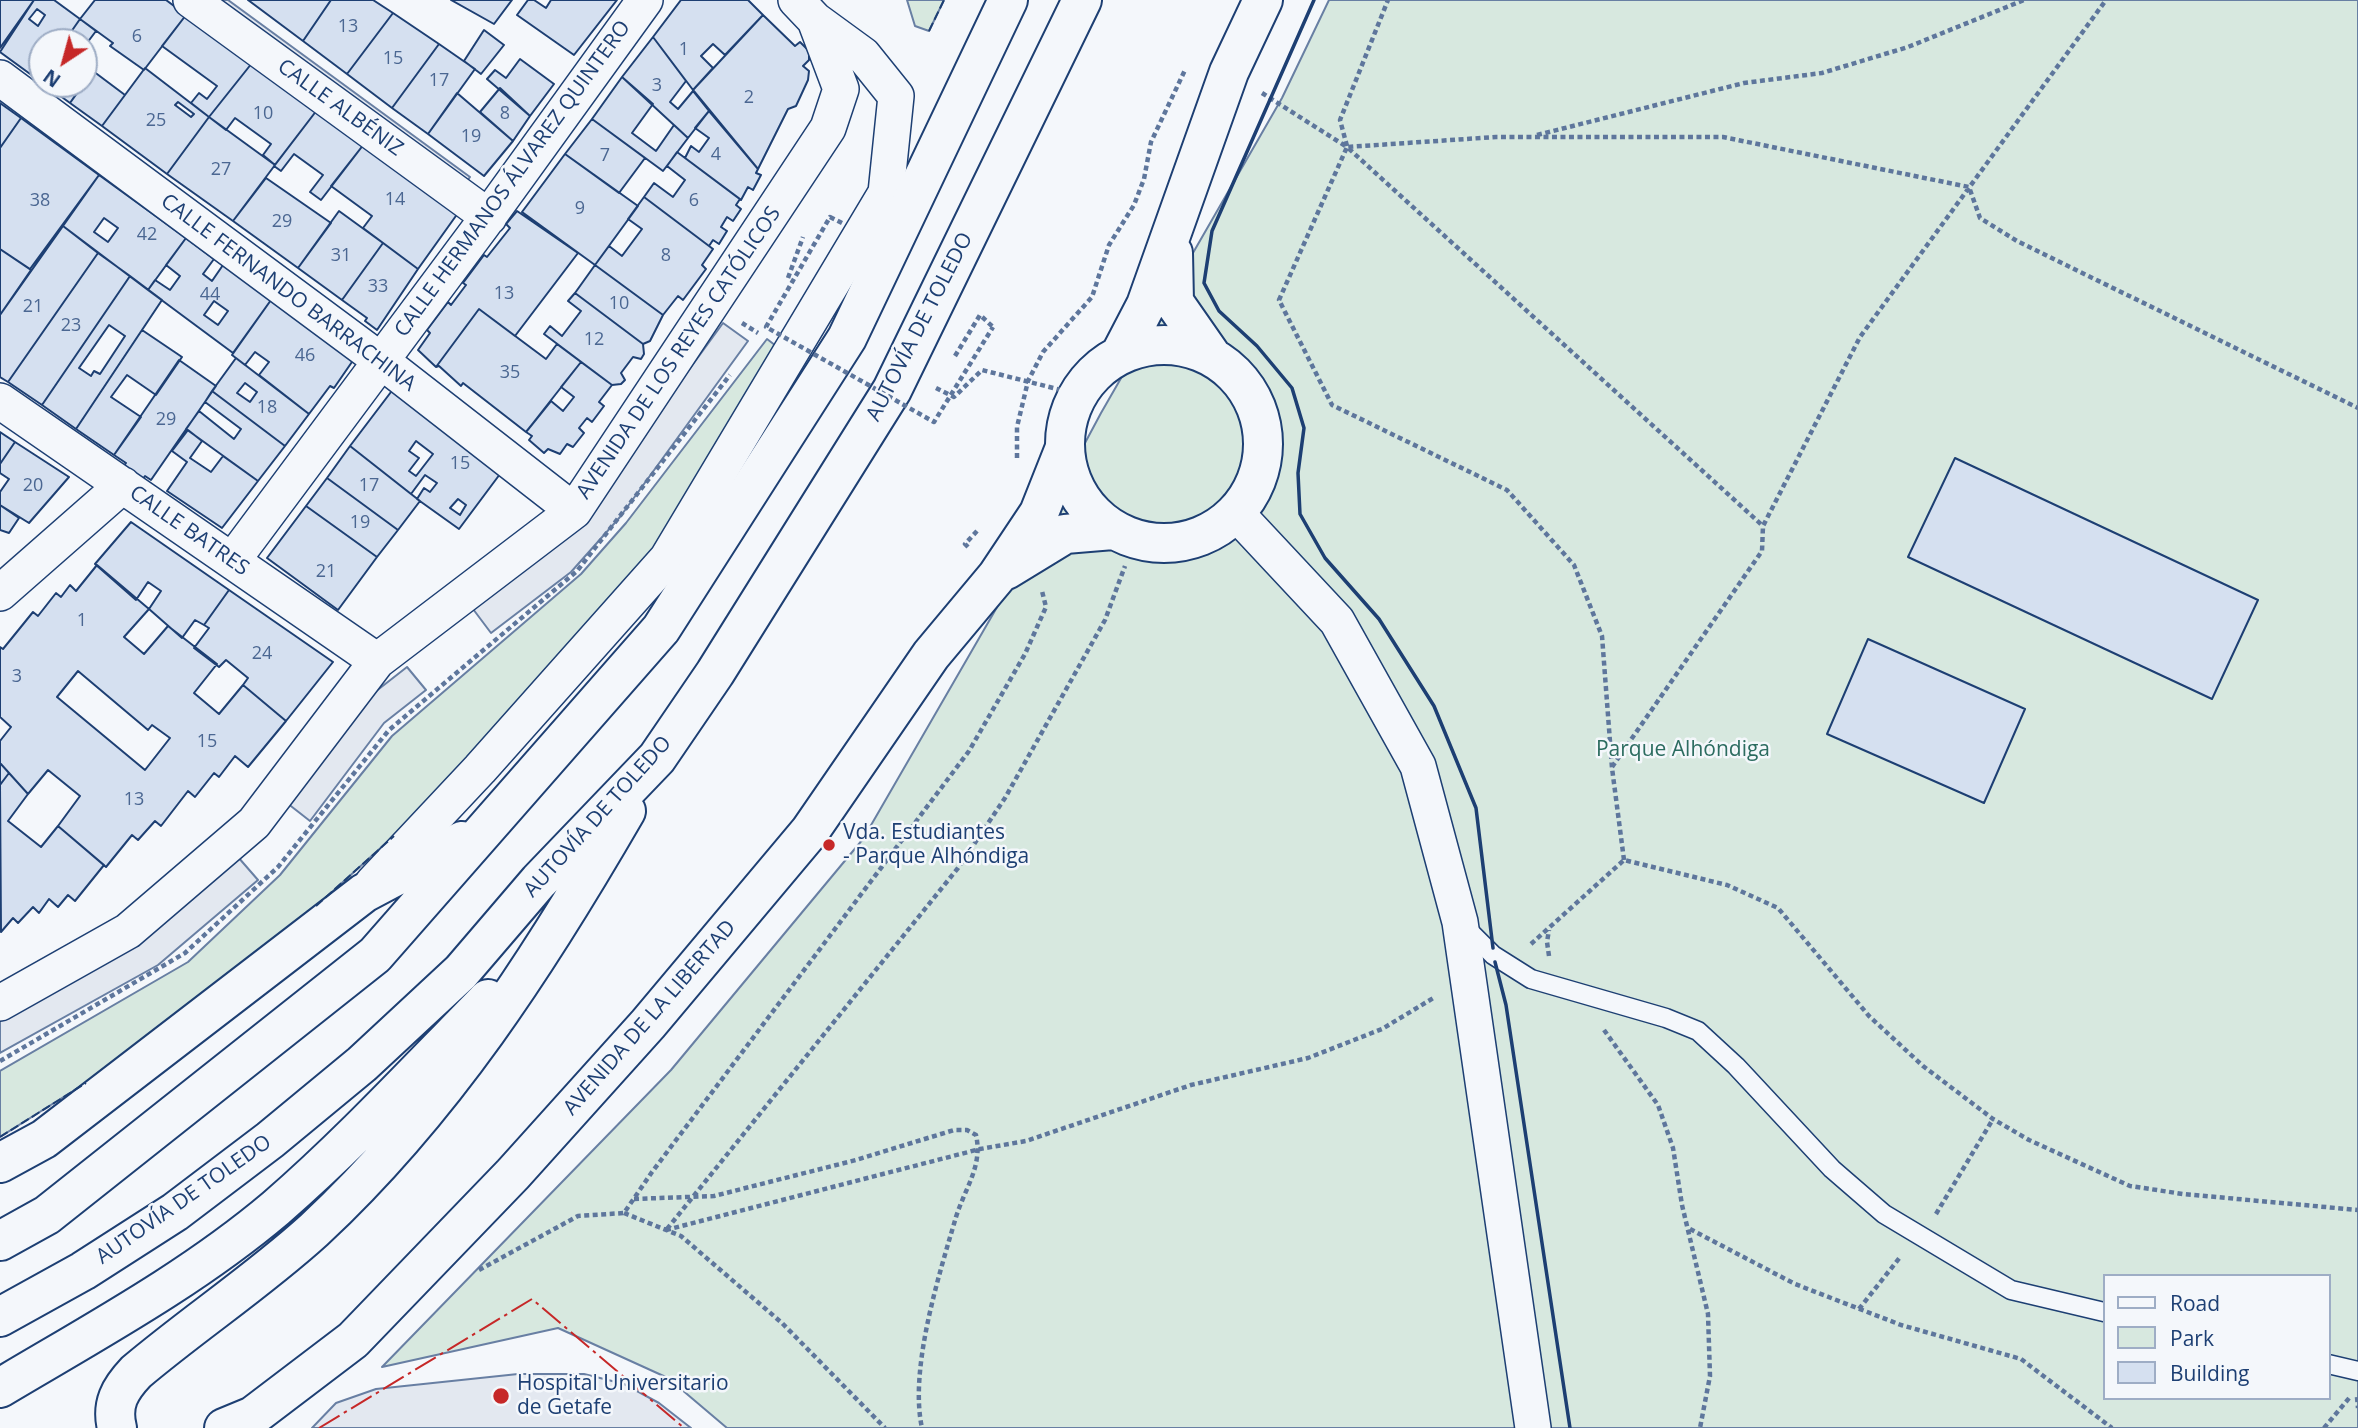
<!DOCTYPE html>
<meta charset="utf-8">
<style>
body{margin:0}
#map{position:relative;width:2358px;height:1428px;overflow:hidden;background:#f4f7fb;font-family:"Open Sans",sans-serif}
canvas{display:block}
.legend{position:absolute;left:2103px;top:1274px;width:228px;height:126px;box-sizing:border-box;background:#f4f7fb;border:2px solid #9eadc5;margin:0;padding:9px 12px;list-style:none;font-size:21px;color:#1d3f73}
.legend li{display:flex;align-items:center;gap:14px;height:35px}
.legend b{width:35px;border:2px solid #9eadc5}
.north{position:absolute;left:28px;top:28px;width:70px;height:70px;box-sizing:border-box;background:#f4f7fb;border:2px solid #9eadc5;border-radius:50%;rotate:216deg;font-size:19px;font-weight:700;line-height:28px;text-align:center;color:#1d3f73}
.north::after{content:'';display:block;margin:auto;width:24px;height:32px;background:#c62828;clip-path:polygon(50% 0,100% 100%,50% 72%,0 100%)}
</style>
<div id="map">
<canvas width="2358" height="1428"></canvas>
<ul class="legend">
<li><b style="height:9px;background:#f4f7fb"></b>Road</li>
<li><b style="height:19px;background:#d7e8df"></b>Park</li>
<li><b style="height:19px;background:#d5e0f0"></b>Building</li>
</ul>
<div class="north">N</div>
</div>
<script>
const g = document.querySelector('canvas').getContext('2d');
g.lineJoin = 'round';
function fill(path, color) { g.fillStyle = color; g.fill(path, 'evenodd'); }
function strokePath(path, color, width, dash) { g.strokeStyle = color; g.lineWidth = width; g.lineCap = dash ? 'butt' : 'round'; g.setLineDash(dash || []); g.stroke(path); }
function drawText(font, color, halo, rows, align = 'center') {
  g.font = font + ' "Open Sans",sans-serif'; g.lineWidth = 5; g.setLineDash([]); g.textBaseline = 'middle'; g.strokeStyle = halo; g.fillStyle = color; for (const [text, x, y, turn = 0] of rows) {
    g.save(); g.translate(x, y); g.rotate((+turn || 0) * Math.PI / 180); g.textAlign = isNaN(turn) ? turn : align; if (halo) g.strokeText(text, 0, 0); g.fillText(text, 0, 0); g.restore();
  }
}
const green = new Path2D(`
 M907,0h37l-15,31 -14,-5z
 M1329,0h1029v1428h-1631l-59,-50 -110,-50 -176,39 289,-297 192,-231 137,-237 101,-189 181,-315zM2104,1276h224v122h-224z
 M767,339l13,10 -129,214 -192,214 -147,133 -223,171 -89,56v-66l188,-109 92,-87 112,-139 189,-162 45,-51z`);
const parking = new Path2D(`
 M206,0h22l242,177 -8,11z
 M723,323l25,18 -128,176 -49,55 -80,61 -18,-24 122,-110z
 M407,667l19,23 -42,33 -74,98 -23,-18 79,-104z
 M238,857l20,23 -100,85 -158,88v-34z
 M518,1374h66l40,10 35,19 32,25h-379l24,-25 40,-14z`);
const building = new Path2D(`
 M0,0h34l-34,48z
 M34,0h20l26,19 -16,23h-22v30l-5,7 -37,-27zM37,9l8,6 -7,11 -9,-7z
 M95,0h71l20,15 -42,55 -34,-24 3,-3 -33,-24z
 M248,0h83l-28,41z
 M331,0h42l20,13 -46,61 -44,-33z
 M451,0h61l-18,24z
 M528,0h6l12,8 5,-8h66l-43,55 -57,-40z
 M681,0h67l15,15 -38,40 -12,-11 -12,12 12,12 -20,22 -40,-53z
 M393,13l46,31 -47,64 -45,-34z
 M186,15l66,48 -43,54 -18,-14 8,-10 8,6 10,-13 -55,-40z
 M763,15l32,31 5,-4 9,9v9l-6,6 6,5 -1,9 -12,26 -8,3 -30,60 -65,-79z
 M80,19l16,12 -12,16v-5h-20z
 M484,30l20,15 -23,29 -17,-13z
 M653,37l33,44 -16,21 8,7 15,-18 16,20 -21,27 -66,-61z
 M439,44l36,25 -47,65 -36,-26z
 M520,59l34,25 -24,32 -43,-37 8,-9 11,8z
 M252,63l65,47 -42,55 -12,-10 8,-11 -36,-26 -9,12 -17,-13z
 M84,64l9,7 -9,12z
 M145,68l64,49 -42,57 -65,-48zM178,102l16,12 -3,3 -16,-12z
 M93,71l32,24 -23,31 -32,-23z
 M622,77l31,27 -21,29 24,18 18,-26 14,13 -25,33 -71,-52z
 M44,84h39l-13,19z
 M500,88l30,28 -17,25 -33,-29z
 M457,93l56,48 -29,35 -56,-42z
 M0,103l21,15 -21,30z
 M317,110l47,34 -43,56 -11,-8 13,-17 -29,-21 -13,17 -7,-5z
 M709,111l49,58 -2,4 5,2 -8,15 -5,-3 -7,13 -56,-42 6,-12 8,6 10,-14 -14,-10z
 M209,117l66,48 -42,56 -66,-47z
 M21,118l78,57 -69,94 -30,-20v-101z
 M592,119l53,39 -26,35 -54,-39z
 M364,144l94,69 -40,56 -55,-41 9,-12 -41,-30z
 M677,152l63,47 -4,6 5,4 -8,12 -6,-4 -6,10 6,4 -8,13 -6,-4 -4,6 -65,-49 10,-14 19,14 12,-17 -18,-14z
 M565,154l73,52 -43,59 -73,-53z
 M99,175l87,63 -38,52 -85,-64zM104,218l14,10 -10,14 -14,-10z
 M266,178l65,45 -33,45 -65,-47z
 M644,197l69,52 -11,16 4,4 -23,31 -5,-4 -15,19 -68,-50 14,-19 13,10 20,-27 -14,-10z
 M339,211l44,32 -41,57 -44,-32z
 M517,211l61,42 -63,83 -36,-27 -43,58 -18,-17 12,-17 -3,-3 21,-28 3,3 15,-20 -3,-2 21,-28 3,2 23,-29 -4,-4z
 M63,226l35,27 -90,129 -8,-5v-62z
 M186,238l28,21 -11,15 9,7 11,-16 48,35 -38,53 -85,-63 7,-10 15,10 10,-14 -14,-11zM214,301l14,10 -10,14 -14,-10z
 M383,243l35,26 -41,61 -12,-9 2,-3 -25,-18z
 M0,249l31,21 -31,45z
 M98,253l32,23 -88,129 -34,-23z
 M595,265l68,50 -13,26 -7,3 -68,-51z
 M130,276l32,24 -86,129 -34,-24zM109,325l16,11 -25,38 -6,-3 -3,5 -12,-8z
 M575,293l68,51 1,10 -3,5 -8,-2 -12,16 4,7 -4,4 -9,1 -68,-51 6,-8 12,10 19,-25 -13,-10z
 M271,300l83,59 -20,29 -4,-2 -21,28 -50,-39 10,-13 -14,-10 -10,13 -13,-10z
 M479,309l67,50 11,-15 24,18 -55,70 -63,-49 -2,3 -22,-20 -3,1z
 M142,330l40,27 -26,38 -29,-20 -16,22 30,20 -27,38 -38,-26z
 M236,358l73,56 -24,32 -73,-55zM245,383l12,9 -7,10 -13,-9z
 M179,360l37,26 -65,94 -6,-4 -3,4 -19,-13 3,-4 -12,-8z
 M581,362l31,23 -13,17 5,4 -12,16 -5,-4 -8,10 5,5 -11,14 -6,-3 -7,10 -12,-5 -4,4 -15,-13 3,-4 -6,-4 25,-31 12,10 11,-14 -13,-10z
 M394,388l109,82 -44,59 -42,-30 7,-11 6,4 7,-9 -12,-8 -14,19 -61,-48zM416,441l17,13 -17,22 -7,-5 10,-13 -10,-7zM458,499l8,6 -6,10 -10,-7z
 M212,391l73,55 -27,35 -72,-52 13,-18 35,28 7,-10 -36,-27z
 M188,430l14,11 -12,17 21,14 12,-16 35,25 -36,47 -55,-37 20,-29 -15,-11z
 M0,432l15,10 -15,22z
 M15,442l54,35 -40,46 -29,-18v-13l9,-13 -9,-6v-9z
 M350,446l70,55 -22,29 -71,-52z
 M1955,458l303,142 -46,99 -304,-142z
 M327,478l71,52 -21,27 -71,-51z
 M0,505l19,13 -10,15 -9,-3z
 M306,506l71,51 -39,53 -71,-52z
 M131,522l98,68 -25,35 -9,-5 -13,18 -33,-29 12,-18 -13,-9 -12,18 -41,-36z
 M97,565l52,44 -25,28 20,17 24,-28 49,38 -23,29 25,21 24,-29 43,36 -38,46 -13,-11 -16,21 -5,-4 -19,24 -7,-6 -27,35 -6,-5 -17,19 -6,-5 -26,32 -48,-41 22,-30 -32,-26 -20,24 -28,-31v-22l11,-14 -11,-10v-70l3,2 30,-37 5,4 18,-23 5,4 9,-12 6,6zM78,671l70,59 4,-5 18,13 -25,32 -88,-73z
 M229,590l104,72 -47,59 -43,-36 5,-7 -22,-18 -7,7 -25,-19 15,-20 -5,-3z
 M1868,639l157,70 -41,94 -157,-69z
 M0,763l9,10 -9,12z
 M9,773l19,21 -20,27 33,26 17,-21 46,39 -29,36 -7,-6 -10,12 -9,-8 -10,14 -6,-6 -15,16 -5,-5 -12,14 -1,-147z`);
const path = new Path2D(`
 M1262,93l85,54 149,-10h227l246,50 11,31 37,23 341,167
 M1537,135l207,-52 78,-10 86,-26 116,-47
 M1347,146l-7,-26 48,-120
 M788,278l15,-41
 M742,323l16,10
 M955,356l25,-41 13,12
 M936,388l18,9 28,-27 95,24
 M1017,458v-31l11,-46 15,-29 49,-55 17,-52 25,-40 10,-26 7,-37 34,-72
 M968,547l-3,-3 12,-13
 M1612,767l150,-216 1,-25 97,-189 246,-337
 M1624,860l-12,-92 -10,-132 -28,-71 -67,-75 -175,-85 -53,-105 68,-153 416,379
 M1531,944l93,-84 103,25 51,23 91,108 54,50 70,53 36,21 101,46 53,8 175,16
 M1549,956l-2,-14 2,-12
 M1604,1030l54,75 15,43 9,57 26,109 2,62 -10,52
 M0,1061l185,-108 93,-86 111,-137 188,-159 153,-196
 M634,1199l80,-3 142,-36 98,-30h13l9,5c7,31 -11,53 -20,82 -17,58 -47,152 -34,211
 M624,1213l57,23 101,87 103,105
 M1936,1214l57,-95
 M667,1229l291,-361 47,-70 100,-178 20,-54
 M1690,1229l105,55 106,41 120,34 91,69
 M666,1230l314,-81 46,-8 165,-56 117,-27 74,-29 53,-32
 M479,1270l99,-54 46,-3 28,-41 317,-421 56,-97 21,-47 -4,-16
 M1859,1309l42,-53
 M2357,1397l1,11
 M2324,1428l26,-31`);
const lane = new Path2D(`
 M1465,927l28,28 38,24 135,39 32,13 38,35 96,103 52,45 127,76 93,22
 M2328,1364l30,7`);
const street = new Path2D(`
 M191,0l298,217
 M0,78l380,282 194,151
 M0,401l377,260
 M1236,513l101,108 81,145 42,156 73,506
 M232,561l251,-337 162,-224
 M0,593l123,-108
 M373,883l107,-114 187,-210 219,-366 10,-97 -33,-41 -48,-35 -19,-20
 M0,1003l128,-72 126,-108 123,-162 197,-150 254,-383 13,-39 -26,-69`);
const secondary = new Path2D(`
 M1173,253l1,49 39,56
 M1065 444a99 99 0 1 1 198 0a99 99 0 1 1-198 0Z
 M1121,353l25,-48 83,-233 34,-72
 M1006,570l59,-36 48,-4
 M224,1428l29,-12 100,-76 160,-166 135,-150 162,-193 121,-176 66,-79 42,-63 25,-63`);
const highway = new Path2D(`
 M0,1163l44,-24 320,-246 98,-52
 M0,1241l47,-26 328,-260 286,-326 186,-291 161,-338
 M0,1317l83,-46 92,-59 95,-72 92,-76 99,-92 78,-91 118,-123 58,-85 177,-283 190,-390
 M0,1388c94,-56 192,-109 276,-180 75,-65 142,-138 212,-209
 M117,1428c-6,-24 3,-39 19,-56 58,-49 122,-91 178,-142 130,-121 224,-267 312,-419`);
const pathBridge = new Path2D(`
 M842,223l-12,-6 -64,110 168,95 59,-95`);
const fence = new Path2D(`
 M929,31l15,-31
 M316,906l78,-70
 M0,1137l86,-54`);
const wall = new Path2D(`
 M1314,0l-102,231 -8,52 15,28 38,35 35,42 12,40 -6,45 2,41 25,44 54,61 55,87 42,102 17,140
 M1495,962l11,43 64,423`);
const power = new Path2D(`
 M319,1428l213,-129 152,129`);
const markers = [
 [829,845,7,"#c62828"],
 [501,1396,9,"#c62828"]
];
const numberNames = [
 ["13",348,27],
 ["6",137,37],
 ["1",684,50],
 ["15",393,59],
 ["17",439,81],
 ["3",657,86],
 ["2",749,98],
 ["10",263,114],
 ["8",505,114],
 ["25",156,121],
 ["19",471,137],
 ["4",716,155],
 ["7",605,156],
 ["27",221,170],
 ["14",395,200],
 ["38",40,201],
 ["6",694,201],
 ["9",580,209],
 ["29",282,222],
 ["42",147,235],
 ["31",341,256],
 ["8",666,256],
 ["33",378,287],
 ["13",504,294],
 ["44",210,295],
 ["10",619,304],
 ["21",33,307],
 ["23",71,326],
 ["12",594,340],
 ["46",305,356],
 ["35",510,373],
 ["18",267,408],
 ["29",166,420],
 ["15",460,464],
 ["20",33,486],
 ["17",369,486],
 ["19",360,523],
 ["21",326,572],
 ["1",82,621],
 ["24",262,654],
 ["3",17,677],
 ["15",207,742],
 ["13",134,800]
];
const streetNames = [
 ["CALLE ALBÉNIZ",340,108,36],
 ["CALLE HERMANOS ÁLVAREZ QUINTERO",513,179,-54],
 ["CALLE FERNANDO BARRACHINA",288,293,37],
 ["AUTOVÍA DE TOLEDO",920,327,-63],
 ["AVENIDA DE LOS REYES CATÓLICOS",679,353,-56],
 ["CALLE BATRES",189,531,35],
 ["AUTOVÍA DE TOLEDO",598,817,-48],
 ["AVENIDA DE LA LIBERTAD",650,1018,-49],
 ["AUTOVÍA DE TOLEDO",184,1200,-35]
];
const parkNames = [
 ["Parque Alhóndiga",1683,750]
];
const poiNames = [
 ["Vda. Estudiantes",843,833],
 ["- Parque Alhóndiga",843,857],
 ["Hospital Universitario",517,1384],
 ["de Getafe",517,1408]
];
fill(green, '#d7e8df');
strokePath(green, '#687fa3', 2);
fill(parking, '#e3e8f0');
strokePath(parking, '#687fa3', 2);
fill(building, '#d5e0f0');
strokePath(building, '#1d3f73', 2);
strokePath(lane, '#1d3f73', 21);
strokePath(street, '#1d3f73', 38);
strokePath(secondary, '#1d3f73', 42);
strokePath(highway, '#1d3f73', 42);
strokePath(path, '#5e769c', 4.5, [5, 3.5]);
strokePath(lane, '#f4f7fb', 18);
strokePath(street, '#f4f7fb', 35);
strokePath(secondary, '#f4f7fb', 38);
strokePath(highway, '#f4f7fb', 38);
strokePath(pathBridge, '#5e769c', 4.5, [5, 3.5]);
strokePath(fence, '#1d3f73', 2, [9, 3.5]);
strokePath(wall, '#1d3f73', 3.5);
strokePath(power, '#c62828', 2, [24, 5, 3.5, 5]);
for (const [x, y, r, color] of markers) { const dot = new Path2D(); dot.arc(x, y, r, 0, 2 * Math.PI); g.fillStyle = color; g.fill(dot); strokePath(dot, '#f4f7fb', 2.5); }
drawText('18px', '#4b6792', null, numberNames);
drawText('21px', '#1d3f73', '#f4f7fb', streetNames);
drawText('21px', '#2c6c60', '#f4f7fb', parkNames);
drawText('21px', '#1d3f73', '#f4f7fb', poiNames, 'left');
</script>
